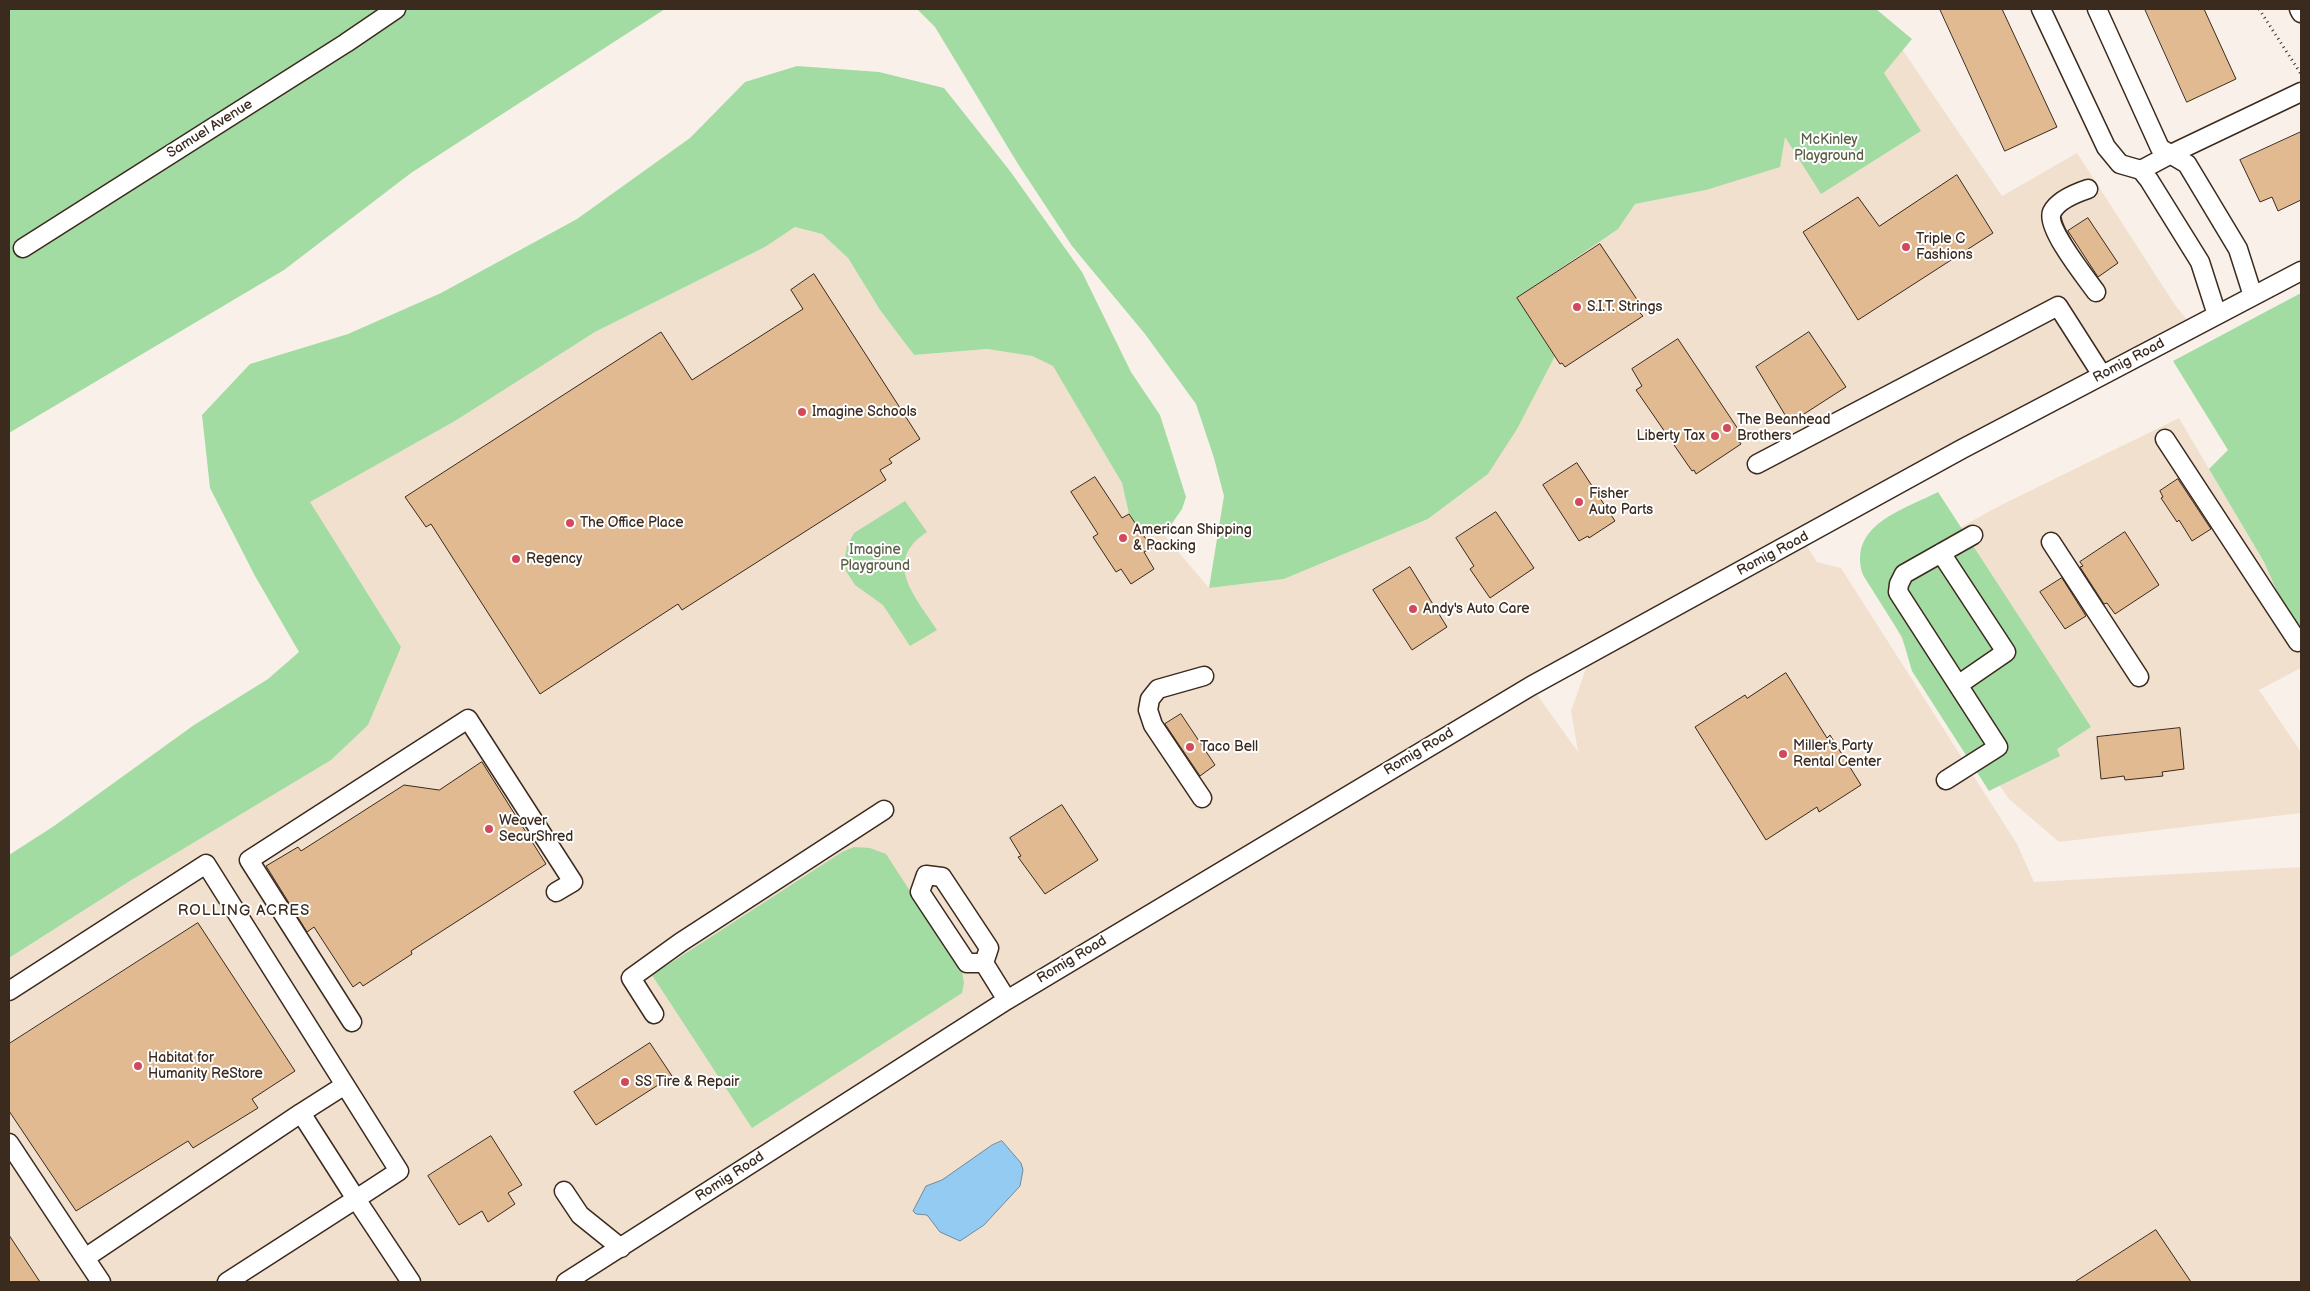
<!DOCTYPE html>
<style>
body{margin:0}
#map{position:relative;width:2310px;height:1291px;overflow:hidden;background:#f9f1e9;font-family:"Balsamiq Sans",sans-serif}
canvas{display:block}
.frame{position:absolute;inset:0;border:10px solid #3b2a1e;pointer-events:none}
</style>
<div id="map">
<canvas width="2310" height="1291"></canvas>
<div class="frame"></div>
</div>
<script>
const g = document.querySelector('canvas').getContext('2d');
g.lineJoin = 'round';
function fill(path, color) { g.fillStyle = color; g.fill(path, 'evenodd'); }
function strokePath(path, color, width, dash) { g.strokeStyle = color; g.lineWidth = width; g.lineCap = dash ? 'butt' : 'round'; g.setLineDash(dash || []); g.stroke(path); }
function drawText(font, color, halo, rows, align = 'center') {
  g.font = font + ' "Balsamiq Sans",sans-serif'; g.lineWidth = 4; g.setLineDash([]); g.textBaseline = 'middle'; g.strokeStyle = halo; g.fillStyle = color; for (const [text, x, y, turn = 0] of rows) {
    g.save(); g.translate(x, y); g.rotate((+turn || 0) * Math.PI / 180); g.textAlign = isNaN(turn) ? turn : align; if (halo) g.strokeText(text, 0, 0); g.fillText(text, 0, 0); g.restore();
  }
}
const built = new Path2D(`
 M1902,49l100,147 75,-43 98,152 18,22 -391,211 15,24 24,6 176,276 17,38 267,-15v415h-2292v-324l124,-79 268,-232 -92,-145 146,-81 140,-89 170,-85 30,-20 27,7 26,24 32,52 34,45 73,-6 45,7 22,10 68,117 7,31 14,20 21,1 45,53 75,-9 144,-60 60,-45 64,-113 -49,-78 132,-79 71,-14 79,-53zM1591,654l-20,57 7,41 -47,-66z
 M2179,418l122,207v43l-42,22 42,62v61l-242,29 -50,-43 -98,-140 -39,-83 129,-71z`);
const green = new Path2D(`
 M9,9h656l-254,164 -127,97 -275,163z
 M917,9h959l36,30 -28,34 37,58 -100,63 -36,-57 -5,30 -74,23 -71,14 -17,25 -101,69 38,58 -38,73 -29,45 -60,45 -144,60 -75,9 15,-92 -10,-38 -18,-54 -51,-70 -73,-88 -54,-82 -83,-137z
 M797,66l82,6 65,16 66,83 72,101 49,100 29,43 26,82 -4,12 -18,26 -21,-1 -14,-20 -7,-31 -69,-117 -21,-10 -45,-7 -73,6 -34,-45 -32,-52 -26,-24 -27,-7 -30,20 -170,85 -140,89 -145,81 91,145 -33,78 -37,35 -198,119 -124,79v-103l45,-29 140,-101 74,-46 31,-27 -44,-76 -45,-88 -8,-73 48,-51 98,-30 93,-41 136,-74 113,-81 55,-56z
 M2301,293v352l-37,-83 -55,-93 19,-19 -55,-89z
 M1938,492l153,235 -34,22 3,7 -71,35 -77,-120 -10,-34 -39,-62c-16,-50 40,-65 75,-83z
 M905,501l22,31c-46,30 -11,65 10,98l-27,16 -27,-41 -28,-20 -9,-14 -2,-8 3,-17 7,-13z
 M854,847l16,1 16,6 76,117 2,12 -2,10 -210,135 -100,-153 190,-123z`);
const water = new Path2D(`
 M1002,1141l19,22 2,7 -3,16 -36,39 -24,16 -20,-9 -13,-17 -11,-1 -3,-3 13,-25 16,-6 50,-35z`);
const building = new Path2D(`
 M1940,9h62l55,118 -52,24z
 M2145,9h59l32,70 -49,23z
 M2301,132v68l-23,11 -6,-14 -12,5 -20,-42z
 M1957,175l36,58 -135,87 -55,-88 55,-35 21,29z
 M2088,218l30,45 -20,14 -30,-46z
 M1600,244l44,66 -4,3 3,3 -78,51 -3,-4 -2,1 -43,-66z
 M814,274l106,165 -31,20 3,4 -12,7 6,10 -204,130 -4,-6 -138,90 -109,-170 -5,3 -21,-30 256,-165 31,48 111,-71 -12,-19z
 M1809,332l37,55 -56,36 -34,-56z
 M1678,339l66,99 -5,3 2,3 -45,30 -2,-4 -2,1 -56,-81 6,-4 -10,-17z
 M1577,463l38,58 -26,17 -1,-2 -9,5 -36,-56z
 M1095,477l27,41 7,-4 23,34 -8,4 10,17 -23,15 -10,-15 -5,3 -23,-35 5,-3 -27,-42z
 M2178,479l33,50 -19,12 -13,-21 -2,2 -16,-24 2,-1 -3,-6z
 M1496,512l38,56 -44,30 -20,-29 4,-3 -18,-28z
 M2125,532l34,53 -44,29 -8,-11 -3,1 -24,-37 3,-1 -3,-4z
 M1410,567l37,60 -35,23 -39,-60z
 M2062,578l24,38 -21,13 -25,-37z
 M1786,673l41,65 3,-3 31,50 -42,27 -2,-5 -51,33 -71,-113 50,-32 2,3z
 M1181,714l34,51 -15,11 -35,-52z
 M2180,728l4,41 -22,3 1,4 -38,4 -1,-4 -23,3 -4,-42z
 M482,762l64,102 -135,87 1,3 -49,32 -3,-4 -7,5 -39,-60 -7,5 -41,-66 32,-19 3,4 103,-66 35,5z
 M1062,805l36,55 -53,34 -27,-37 3,-1 -11,-18z
 M198,923l97,148 -43,28 6,9 -65,40 -5,-7 -112,70 -67,-100v-67z
 M650,1043l22,33 -76,49 -22,-33z
 M491,1136l31,49 -14,8 7,11 -27,18 -6,-11 -23,14 -31,-49z
 M2156,1230l35,52h-116z
 M9,1235l31,47h-31z`);
const path = new Path2D(`
 M2259,9l42,65`);
const minor = new Path2D(`
 M2041,9l65,138 14,17 21,6 8,10 51,82 17,53
 M2097,9l63,139 27,16 51,85 15,47
 M2299,9l2,4
 M2141,170l30,-16 130,-62
 M2088,189c-12,4 -30,11 -36,23 -7,15 34,66 44,80
 M23,248l323,-205 50,-34
 M2165,439l133,203
 M1757,464l301,-158 44,69
 M2051,542l88,135
 M1941,553l65,99 -48,33
 M1946,780l52,-33 -100,-155 1,-8 5,-10 69,-39
 M1202,798l-49,-73 -5,-15 2,-11 8,-10 46,-13
 M984,963h-17l-47,-71 6,-17 16,2 47,71 -5,15 23,37
 M9,991l197,-127 139,221
 M654,1014l-23,-36 50,-36 203,-132
 M352,1022l-103,-162 219,-141 105,163 -17,10
 M301,1113l44,-28 54,86 -43,28 55,83
 M9,1143l76,115
 M564,1191l16,24 41,33
 M101,1282l-16,-24 216,-145 55,86 -129,83
 M566,1282l441,-282 524,-314 431,-237 339,-178`);
const markers = [
 [1906,247,5,"#d1495b"],
 [1577,307,5,"#d1495b"],
 [802,412,5,"#d1495b"],
 [1727,428,5,"#d1495b"],
 [1715,436,5,"#d1495b"],
 [1579,502,5,"#d1495b"],
 [570,523,5,"#d1495b"],
 [1123,538,5,"#d1495b"],
 [516,559,5,"#d1495b"],
 [1413,609,5,"#d1495b"],
 [1190,747,5,"#d1495b"],
 [1783,754,5,"#d1495b"],
 [489,829,5,"#d1495b"],
 [138,1066,5,"#d1495b"],
 [625,1082,5,"#d1495b"]
];
const streetNames = [
 ["Samuel Avenue",210,129,-32],
 ["Romig Road",2129,361,-28],
 ["Romig Road",1773,554,-28],
 ["Romig Road",1419,752,-31],
 ["Romig Road",1072,960,-31],
 ["Romig Road",730,1177,-33]
];
const parkNames = [
 ["McKinley",1829,140],
 ["Playground",1829,156],
 ["Imagine",875,550],
 ["Playground",875,566]
];
const poiNames = [
 ["Triple C",1916,239],
 ["Fashions",1916,255],
 ["S.I.T. Strings",1587,307],
 ["Imagine Schools",812,412],
 ["The Beanhead",1737,420],
 ["Brothers",1737,436],
 ["Liberty Tax",1705,436,"right"],
 ["Fisher",1589,494],
 ["Auto Parts",1589,510],
 ["The Office Place",580,523],
 ["American Shipping",1133,530],
 ["& Packing",1133,546],
 ["Regency",526,559],
 ["Andy's Auto Care",1423,609],
 ["Miller's Party",1793,746],
 ["Rental Center",1793,762],
 ["Taco Bell",1200,747],
 ["Weaver",499,821],
 ["SecurShred",499,837],
 ["Habitat for",148,1058],
 ["Humanity ReStore",148,1074],
 ["SS Tire & Repair",635,1082]
];
const neighbourhoodNames = [
 ["ROLLING ACRES",244,911]
];
fill(built, '#f2e0cf');
fill(green, '#a2dca2');
fill(water, '#94cbf2');
strokePath(water, '#708b9d', 1);
fill(building, '#e1ba92');
strokePath(building, '#3b2a1e', 1);
strokePath(minor, '#3b2a1e', 21);
strokePath(path, '#3b2a1e', 3, [1, 4]);
strokePath(minor, '#fff', 18);
for (const [x, y, r, color] of markers) { const dot = new Path2D(); dot.arc(x, y, r, 0, 2 * Math.PI); g.fillStyle = color; g.fill(dot); strokePath(dot, '#fff', 2); }
drawText('14px', '#3b2a1e', '#fff', streetNames);
drawText('14px', '#5a5f46', '#fff', parkNames);
drawText('14px', '#3b2a1e', '#fff', poiNames, 'left');
g.letterSpacing = '1px';
drawText('15px', '#3b2a1e', '#fff', neighbourhoodNames);
g.letterSpacing = '0px';
</script>
